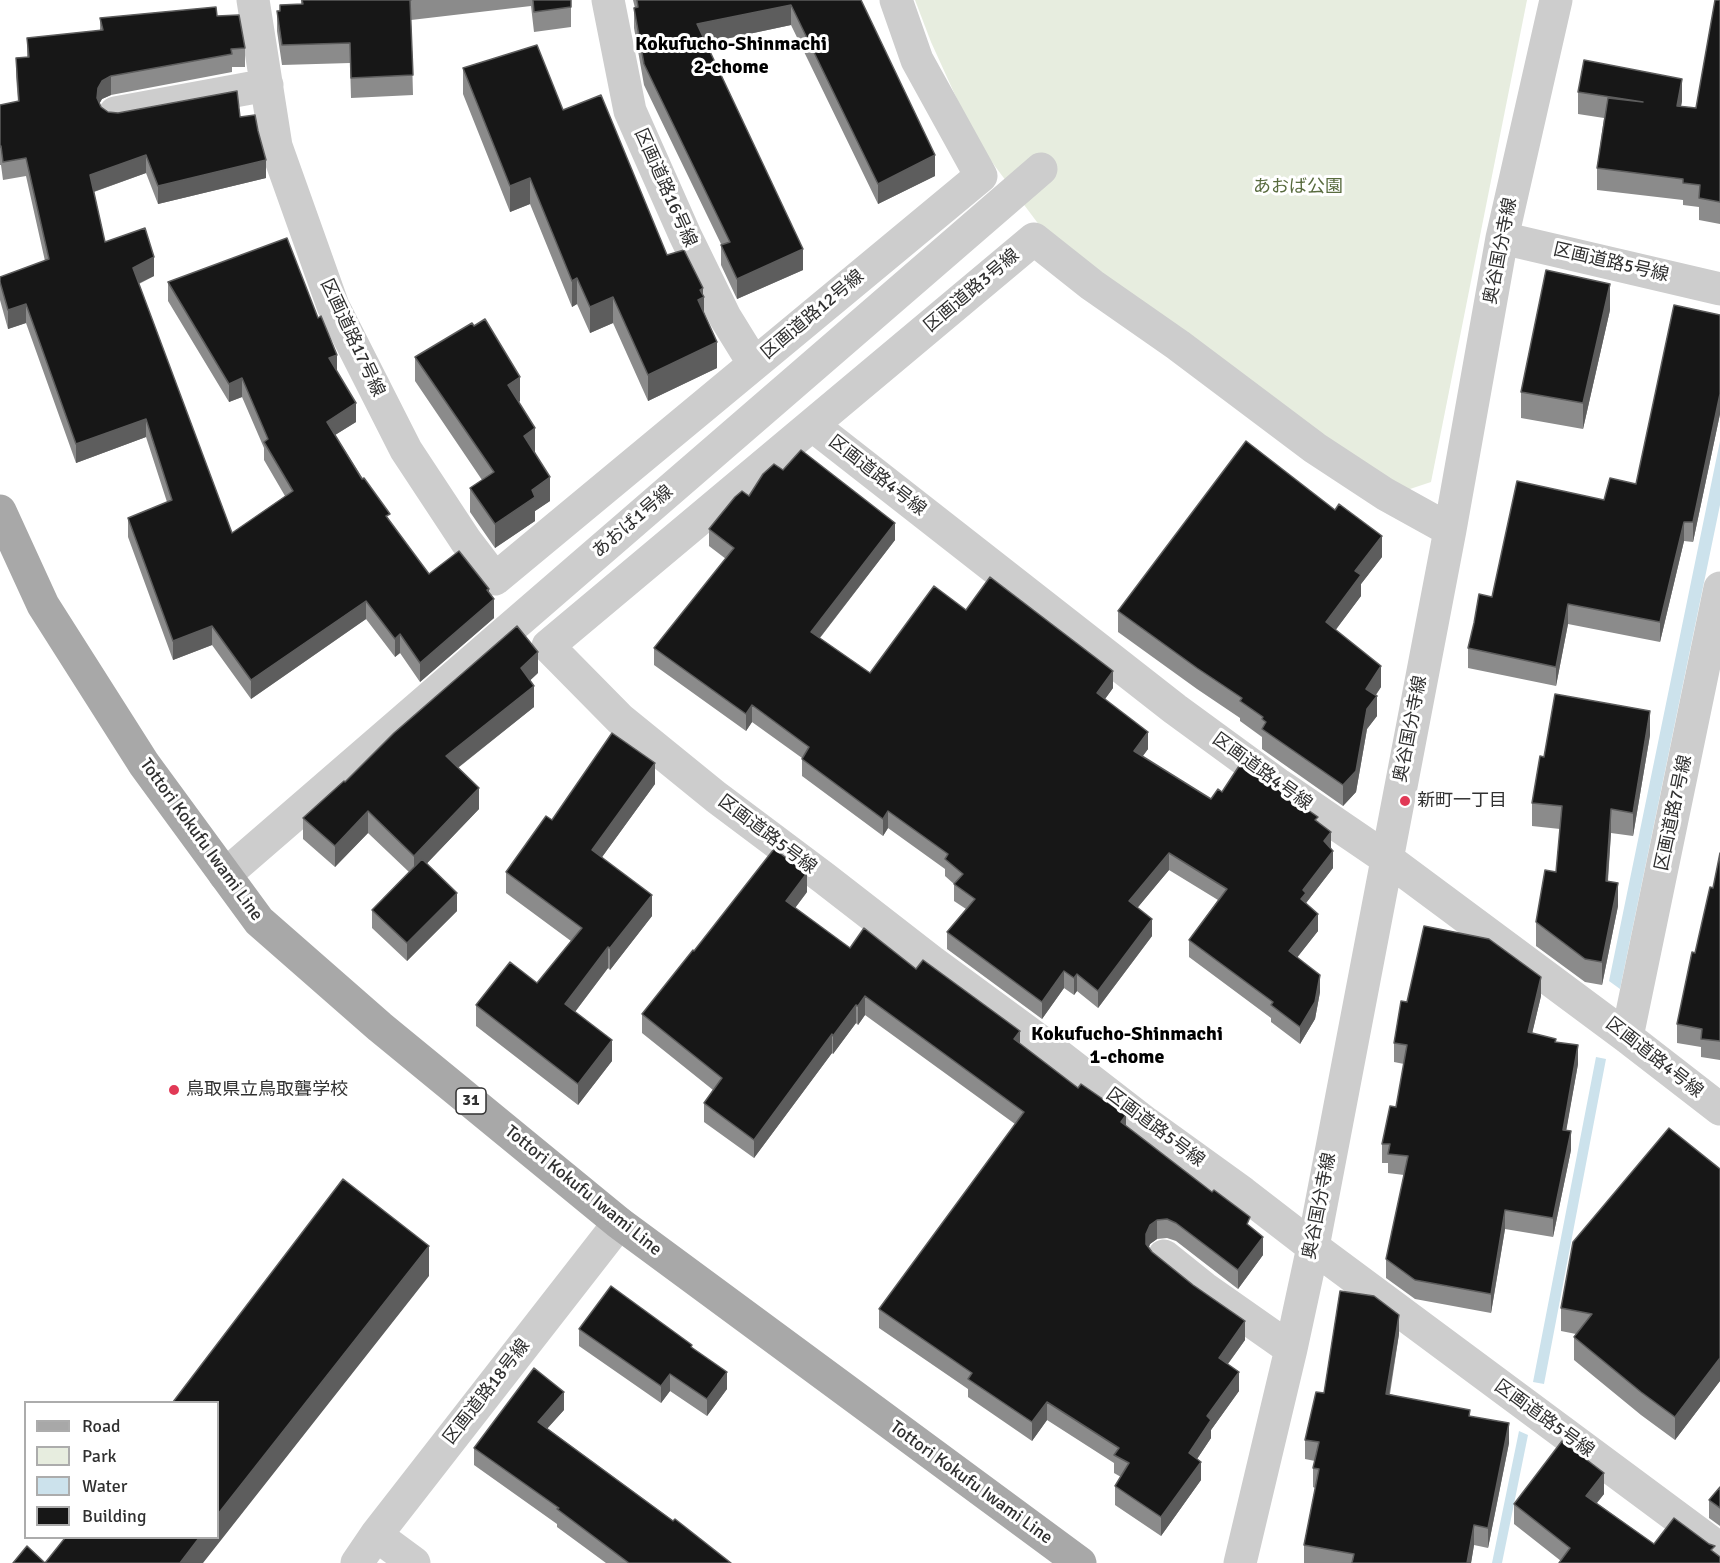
<!DOCTYPE html>
<meta charset="utf-8">
<style>
body{margin:0}
#map{position:relative;width:1720px;height:1563px;overflow:hidden;background:#fff;font-family:Signika,sans-serif}
canvas{display:block}
.legend{position:absolute;left:24px;top:1401px;width:195px;height:138px;box-sizing:border-box;background:#fff;border:2px solid #acacac;margin:0;padding:8px 10px;list-style:none;font-size:18px;color:#303030}
.legend li{display:flex;align-items:center;gap:12px;height:30px}
.legend b{width:30px;border:2px solid #acacac}
</style>
<div id="map">
<canvas width="1720" height="1563"></canvas>
<ul class="legend">
<li><b style="height:8px;background:#a8a8a8"></b>Road</li>
<li><b style="height:16px;background:#e7eddf"></b>Park</li>
<li><b style="height:16px;background:#cce2ec"></b>Water</li>
<li><b style="height:16px;background:#171717"></b>Building</li>
</ul>
</div>
<script>
const g = document.querySelector('canvas').getContext('2d');
g.lineJoin = 'round';
function fill(path, color) { g.fillStyle = color; g.fill(path, 'evenodd'); }
function strokePath(path, color, width, dash) { g.strokeStyle = color; g.lineWidth = width; g.lineCap = dash ? 'butt' : 'round'; g.setLineDash(dash || []); g.stroke(path); }
function drawText(font, color, halo, rows, align = 'center') {
  g.font = font + ' Signika,"Noto Sans JP",sans-serif'; g.lineWidth = 6; g.setLineDash([]); g.textBaseline = 'middle'; g.strokeStyle = halo; g.fillStyle = color; for (const [text, x, y, turn = 0] of rows) {
    g.save(); g.translate(x, y); g.rotate((+turn || 0) * Math.PI / 180); g.textAlign = isNaN(turn) ? turn : align; if (halo) g.strokeText(text, 0, 0); g.fillText(text, 0, 0); g.restore();
  }
}
const green = new Path2D(`
 M915,0h612l-96,482 -30,10 -352,-254 -73,-97 -45,-99z`);
const water = new Path2D(`
 M1720,441v64l-100,484 -11,-8z
 M1596,1057l10,2 -62,325 -11,-2z
 M1519,1431l9,4 -26,128h-10z`);
const minor = new Path2D(`
 M253,0l23,146 57,160 73,144 60,91 29,38 486,-403 -64,-116 -21,-60
 M608,0l22,111 55,124 40,82 29,47
 M115,113l152,-28
 M1502,238l218,51
 M812,425l363,284 104,76 107,73 241,179 93,72
 M1450,530l-65,-36 -70,-46 -137,-103 -86,-60 -58,-46 -486,407 72,73 96,78 108,81 107,83 109,80 106,82 97,70 70,54 407,302
 M225,875l816,-706
 M1627,1037l93,-449
 M1164,1256l40,32 87,61
 M376,1535l38,28
 M357,1563l19,-28 243,-312
 M1240,1563l51,-214 22,-102 137,-717 52,-292 54,-238`);
const major = new Path2D(`
 M0,511l43,94 101,159 115,157 121,106 239,196 461,340`);
const wall = new Path2D(`
 M301,0h270v27l-37,5 -3,-26 -120,14 2,75 -62,3 -1,-35 -68,2 -5,-34v-20l24,-7z
 M633,0h228l74,176 -57,28 -87,-179 -85,18 97,227 -66,29 -16,-34v-21l-77,-159 -10,-57v-20h1z
 M1720,0v224l-21,-4v-13l-16,-2v-5l-86,-10v-22l7,-50 -26,-4v-22l104,9 -1,5 15,2z
 M217,16l28,32v19h-13v5l-121,23 -9,4 -3,5 2,3 7,5 10,1 122,4 26,61 -108,26 -12,-31 -52,19 11,50 49,34 -15,8 93,249 53,-37 -21,-36v-12l-22,-51 -13,5 -61,-101v-19l169,90 19,50 -21,13 55,86 39,53 60,19 5,25 -74,64 -20,-29 -5,4 -29,-38 -115,80 -39,-54 -39,15 -45,-123v-19l39,-16 -21,-65 -70,26 -50,-140 -18,6 -8,-29v-23l45,-16 -19,-85 -23,4 -2,-15h-1v-60l18,-3 -2,-26v-18l11,-1v-19l73,-7v-13z
 M463,68l100,42 104,145 36,40 1,17 13,56 -69,33 -35,-78 -23,10 -13,-29 -5,3 -42,-103 -20,8 -47,-118z
 M1610,310l-27,119 -62,-11v-26z
 M1720,315v99l-27,128 -9,-1 -24,101 -92,-18 -12,62 -88,-18v-20l24,-51 112,-97 32,-16z
 M415,357l105,44 -1,1 16,50 15,49 -15,10v10l-40,27 -25,-36v-24l12,-8 -67,-99z
 M783,470l112,70 -75,98 50,35 96,-63 147,78 -8,11 43,50 -6,8 69,42 11,-7 96,29 13,27 2,20 -27,35 12,28 -21,26 23,35 -5,27 -15,25 -29,-22v-4l-82,-61v-17l29,-40 -49,-30 -32,38 15,28 -54,72 -21,-17 -3,4 -10,-7 -22,31 -95,-70v-17l19,-23 -12,-8v-17l-9,-8v-7l-57,-41 -5,8 -81,-60v-18l-50,-36 -6,9 -92,-66v-17l72,-89 -17,-13v-17l40,-33z
 M1382,557l-21,27v12l-26,34 46,57 -5,8 1,21 -10,13 -11,63 -13,14 -81,-57v-12l-22,-16v-3l-43,-29 -79,-57v-21z
 M538,673l-8,7 4,27 -76,61 21,41 -52,54 30,48 -50,50 -35,-33v-18l37,-38 -41,-39 -33,34 -32,-28v-21l42,-36z
 M1650,735l-17,101 -22,-3 -3,48 10,25 -16,79 -17,-3 -49,-36v-24l20,-50 4,-43 -28,-3v-23z
 M655,784l-53,73 50,59 -42,54 -2,-2 -33,44 37,49 -34,44 -102,-79v-21l61,-22 34,-42 -65,-48v-21l46,-52z
 M1720,853v207l-19,-3v-10l-24,-4v-19l18,-71 18,-65z
 M807,892l-12,16 55,40 66,21 104,75 106,82 124,101 13,28 -25,34 -62,-48 -9,-3 -10,1 -7,5 -1,3 3,5 93,88 -17,24 11,27 -28,39v8l-14,21 4,21 -40,56 -46,-31v-19l6,-9 -7,-4v-10l-67,-43 -15,21 -64,-44v-8l-89,-61v-19l136,-185 -150,-109 -7,10 -2,-2 -23,31 -1,-1 -78,105 -50,-36v-19l9,-13 -71,-57v-19l52,-63z
 M1541,996l-9,37 24,9 22,22 -12,66 5,20 -18,87 -48,-8 -14,84 -76,-14 -29,-21v-19l18,-84 -16,-2v-10h-6v-19l14,-37 8,-43 -10,-2v-19l13,-41z
 M1720,1169v212l-45,59 -34,-25 -67,-55v-23l2,-3 -15,-3v-23z
 M579,1329l113,18 35,42 -20,27 -37,-25 -9,12 -82,-57z
 M1399,1334l-9,60 80,22 39,27 -21,105 -14,-3 -3,18h-167v-18l11,-57 -2,-1v-19l2,-7 -10,-2v-19l19,-47z
 M564,1410l-17,18 184,135h-125l-49,-36v-3l-83,-59v-17z
 M1720,1487v39l-11,-8v-18z
 M1604,1494l-7,9 57,41h55l-148,17 -47,-37v-20z`);
const shadedWall = new Path2D(`
 M791,5v20l-94,20v-21z
 M111,76v19l-9,4 -4,7 -1,-8 1,-10 4,-7z
 M1682,79v22l-5,26v-21z
 M146,155v18l-56,20v-18z
 M935,155v21l-57,28v-20z
 M266,160v18l-108,26v-18z
 M530,178v26l-20,8v-26z
 M803,249v21l-66,29v-20z
 M154,257v19l-21,10v-18z
 M577,278v26l-5,3v-26z
 M1610,284v26l-27,119v-26z
 M703,288v9h1v26l-6,-23 2,-10z
 M613,297v26l-23,10v-26z
 M26,304v19l-18,6v-19z
 M717,342v26l-69,33v-26z
 M337,355v19l-8,-16z
 M520,377v24l-12,8v-24z
 M242,378v19l-13,5v-18z
 M1720,394v20l-27,128v-20z
 M356,403v19l-29,18v-18z
 M146,419v18l-70,26v-19z
 M535,428v24l-11,8v-24z
 M550,477v24l-15,10v10l-40,27v-24l37,-34z
 M1684,522v19l-24,101v-20z
 M895,523v17l-84,109v-17z
 M1382,536v21l-21,27v12l-35,47v-21l29,-51z
 M489,589v14l5,-4v19l-74,64v-19z
 M366,601v18l-115,80v-19z
 M1568,604v20l-12,62v-19z
 M212,626v19l-39,15v-19z
 M400,634v19l-5,4v-18z
 M538,652v21l-17,16v-21z
 M1381,666v21l-15,22v-20z
 M1113,671v17l-16,22v-17z
 M534,686v21l-88,70v-21z
 M1377,696v20l-10,13 -11,63 -13,14v-21l24,-76z
 M752,705v17l-6,9v-17z
 M1650,711v24l-17,101v-23z
 M1148,732v17l-14,19v-17z
 M655,763v21l-63,87v-21z
 M479,788v21l-65,68v-21z
 M1611,809v24l-5,71v-23z
 M368,811v22l-33,34v-21z
 M888,811v17l-5,8v-17z
 M1331,832v17l-7,-8z
 M1333,851v17l-27,35 -5,-4 2,-9z
 M1169,853v17l-40,48v-17z
 M807,873v19l-21,28v-19z
 M1618,883v23l-16,79v-23z
 M457,893v18l-50,50v-18z
 M652,895v21l-42,54v-22z
 M1318,914v17l-29,37v-17z
 M1152,919v17l-54,72v-17z
 M608,947v21l-43,57v-21z
 M1064,971v17l-22,31v-17z
 M1077,974v17l-3,4v-17z
 M1320,975v17l-5,27 -15,25v-17z
 M1541,977v19l-13,55v-19z
 M865,996v19l-7,10v-19z
 M856,1005v18l-23,31v-18z
 M1020,1031v18l-6,-10z
 M832,1034v19l-78,105v-18z
 M612,1040v21l-34,44v-21z
 M1578,1045v19l-15,85v-19z
 M1126,1115v19l-5,-12z
 M1571,1131v19l-18,87v-19z
 M1505,1210v19l-14,84v-19z
 M1157,1220v19l-7,5 -4,9v-19l4,-9z
 M1263,1237v18l-25,34v-19z
 M429,1246v30l-226,287h-23l19,-25h19v-24z
 M1399,1315v19l-13,79v-19z
 M1245,1321v19l-26,36v-18z
 M1720,1358v23l-45,59v-23z
 M727,1372v17l-20,27v-17z
 M1239,1372v19l-28,39v8l-22,33v-18l18,-37z
 M670,1374v17l-9,12v-17z
 M564,1392v18l-26,29v-17z
 M1047,1402v18l-15,21v-19z
 M1509,1423v20l-21,105v-20z
 M1201,1462v18l-40,56v-19z
 M1604,1473v21l-18,22v-20z
 M1474,1525v20l-3,18h-4z`);
const building = new Path2D(`
 M302,0h109h-1l3,75 -62,3 -1,-35 -68,2 -5,-34h3v-6l23,-1z
 M533,0h38v7l-37,5z
 M637,0h224l74,155 -57,29 -87,-179 -94,19 106,225 -66,30 -16,-34 9,-3 -86,-178 -10,-56 4,-1z
 M1715,0h5v202l-21,-4 1,-13 -17,-2v-4l-86,-11 11,-70 35,4 -65,-10 6,-32 98,19 -5,27 19,2z
 M216,7l1,9 22,-1 6,33 -14,1 1,5 -121,22 -9,5 -4,7 -1,10 4,9 7,5 10,1 119,-22 3,26 15,-2 3,16 8,29 -108,26 -12,-31 -56,20 15,67 40,-14 9,29 -21,11 99,265 61,-42 -29,-49 4,-3 -26,-61 -13,6 -61,-102 119,-44 31,80 3,-2 16,39 -8,3 27,45 -29,19 35,57 2,-1 26,36 -4,2 43,58 30,-23 30,38 -2,1 7,9 -74,64 -20,-29 -5,5 -29,-38 -115,79 -39,-54 -39,15 -45,-123 44,-18 -26,-81 -70,25 -50,-140 -18,6 -8,-28v-5l49,-18 -23,-101 -23,4 -2,-16 -1,1v-42l19,-4 -3,-43 13,-1 -2,-19 76,-8 -3,-12z
 M537,45l26,65 38,-15 66,160 17,-5 19,38 -3,2 4,7 -6,3 19,42 -69,33 -35,-78 -23,10 -13,-29 -5,3 -42,-103 -20,8 -47,-118z
 M1546,270l64,14 -27,119 -62,-11z
 M1674,305l46,10v79l-27,128h-9l-24,100 -92,-18 -12,63 -88,-19 6,-25 5,-29 13,3 25,-116 87,19 6,-22 26,6z
 M485,319l35,58 -12,8 27,43 -11,8 26,41 -18,13 3,7 -40,27 -25,-36 24,-16 -79,-115 57,-34 2,3z
 M1246,441l89,69 4,-6 43,32 -27,35 6,4 -35,47 55,44 -15,23 11,7 -10,13 -11,62 -13,14 -81,-56 4,-7 -4,-3 1,-2 -23,-16 2,-3 -45,-30 -79,-57z
 M801,450l94,73 -84,109 59,41 64,-87 32,24 24,-33 123,94 -16,22 51,39 -14,19 77,48 7,-10 4,3 19,-29 77,54 -3,3 16,12 -7,9 9,10 -30,39 3,3 -5,6 17,15 -29,37 31,24 -5,27 -15,25 -29,-22 2,-3 -84,-62 38,-51 -58,-36 -40,48 23,18 -54,72 -21,-17 -3,4 -10,-7 -22,31 -95,-70 28,-33 -21,-15 9,-10 -18,-15 3,-5 -60,-43 -5,8 -81,-60 7,-12 -57,-42 -6,9 -92,-66 80,-100 -25,-19 26,-32 7,-6 7,5 14,-22 11,-10 9,6z
 M517,626l21,26 -17,16 13,18 -88,70 33,32 -65,68 -46,-45 -33,35 -32,-28 41,-37 1,1 49,-49z
 M1555,694l95,17 -17,102 -22,-4 -5,72 12,2 -16,79 -17,-3 -49,-37 9,-52 11,2 6,-66 -30,-3 8,-47 4,1z
 M612,733l43,30 -63,87 60,45 -42,53 -2,-1 -43,57 47,36 -34,44 -102,-79 34,-43 27,21 45,-55 -76,-56 40,-56 6,4z
 M774,849l33,24 -21,28 64,47 14,-20 52,41 7,-9 97,71 -6,8 64,49 3,-4 45,31 -5,7 91,70 2,-2 36,27 -3,7 16,13 -25,33 -62,-47 -9,-4 -10,1 -7,5 -4,9v10l6,8 41,33 52,36 -26,37 20,14 -32,44 4,4 -22,33 12,9 -40,55 -46,-31 14,-23 -15,-8 5,-7 -72,-46 -15,20 -64,-43 4,-6 -93,-64 145,-197 -159,-116 -7,10 -2,-1 -23,31 -1,-2 -78,106 -50,-37 18,-25 -80,-64 51,-64 1,1z
 M1720,853v188l-19,-2 1,-10 -25,-5 15,-72 3,1 15,-66 3,1z
 M422,859l35,34 -50,50 -35,-33z
 M1424,926l65,13 52,38 -13,55 28,7 -1,3 23,3 -15,85 8,1 -18,87 -48,-8 -14,84 -76,-14 -29,-21 22,-103 -20,-2 2,-10h-8l8,-38 6,1 11,-62 -13,-2 7,-42 6,1z
 M1669,1128l51,41v189l-45,59 -34,-25 -67,-55 18,-23 -31,-6 12,-66z
 M343,1179l86,67 -211,268v-112h-45z
 M611,1286l81,59 -1,2 36,25 -20,27 -37,-25 -9,12 -82,-57z
 M1340,1291l34,5 25,19 -13,79 84,16 -1,6 40,7 -21,105 -14,-3 -7,38h-115l2,-9 -50,-9 15,-76 -6,-1 6,-26 -14,-2 11,-48 8,1z
 M534,1368l30,24 -26,30 135,99 2,-2 56,44h-102l-72,-54 2,-1 -85,-60z
 M1562,1441l42,32 -18,23 68,48 20,-26 35,26 6,2 -4,4 9,7v6h-161l11,-15 -56,-44z
 M1720,1487v21l-11,-8z
 M65,1538h134l-19,25h-167l14,-17 18,17z`);
const markers = [
 [1405,801,6,"#e13956"],
 [174,1090,6,"#e13956"]
];
const shields = [
 [471,1101,30]
];
const shieldNames = [
 ["31",471,1101]
];
const parkNames = [
 ["あおば公園",1298,187]
];
const streetNames = [
 ["区画道路16号線",665,188,66],
 ["奥谷国分寺線",1501,251,-79],
 ["区画道路5号線",1611,263,13],
 ["区画道路3号線",972,291,-40],
 ["区画道路12号線",813,315,-40],
 ["区画道路17号線",352,338,65],
 ["区画道路4号線",877,476,38],
 ["あおば1号線",633,522,-41],
 ["奥谷国分寺線",1411,729,-79],
 ["区画道路4号線",1262,772,36],
 ["区画道路7号線",1674,813,-78],
 ["区画道路5号線",767,835,37],
 ["Tottori Kokufu Iwami Line",201,840,54],
 ["区画道路4号線",1654,1058,38],
 ["区画道路5号線",1155,1128,37],
 ["Tottori Kokufu Iwami Line",583,1191,39],
 ["奥谷国分寺線",1320,1206,-79],
 ["区画道路18号線",487,1392,-52],
 ["区画道路5号線",1544,1419,36],
 ["Tottori Kokufu Iwami Line",971,1483,36]
];
const poiNames = [
 ["新町一丁目",1417,801],
 ["鳥取県立鳥取聾学校",186,1090]
];
const neighbourhoodNames = [
 ["Kokufucho-Shinmachi",731,45],
 ["2-chome",731,68],
 ["Kokufucho-Shinmachi",1127,1035],
 ["1-chome",1127,1058]
];
fill(green, '#e7eddf');
fill(water, '#cce2ec');
strokePath(minor, '#cdcdcd', 33);
strokePath(major, '#a8a8a8', 33);
fill(wall, '#8b8b8b');
fill(shadedWall, '#5d5d5d');
fill(building, '#171717');
strokePath(building, '#5d5d5d', 1.5);
for (const [x, y, r, color] of markers) { const dot = new Path2D(); dot.arc(x, y, r, 0, 2 * Math.PI); g.fillStyle = color; g.fill(dot); strokePath(dot, '#fff', 2); }
for (const [x, y, w] of shields) { const box = new Path2D(); box.roundRect(x - w / 2, y - 13, w, 26, 4.5); g.fillStyle = '#fff'; g.fill(box); strokePath(box, '#303030', 1.5); }
drawText('bold 16px', '#303030', null, shieldNames);
drawText('18px', '#586b3e', '#fff', parkNames);
drawText('18px', '#303030', '#fff', streetNames);
drawText('18px', '#303030', '#fff', poiNames, 'left');
drawText('bold 20px', '#000', '#fff', neighbourhoodNames);
</script>
